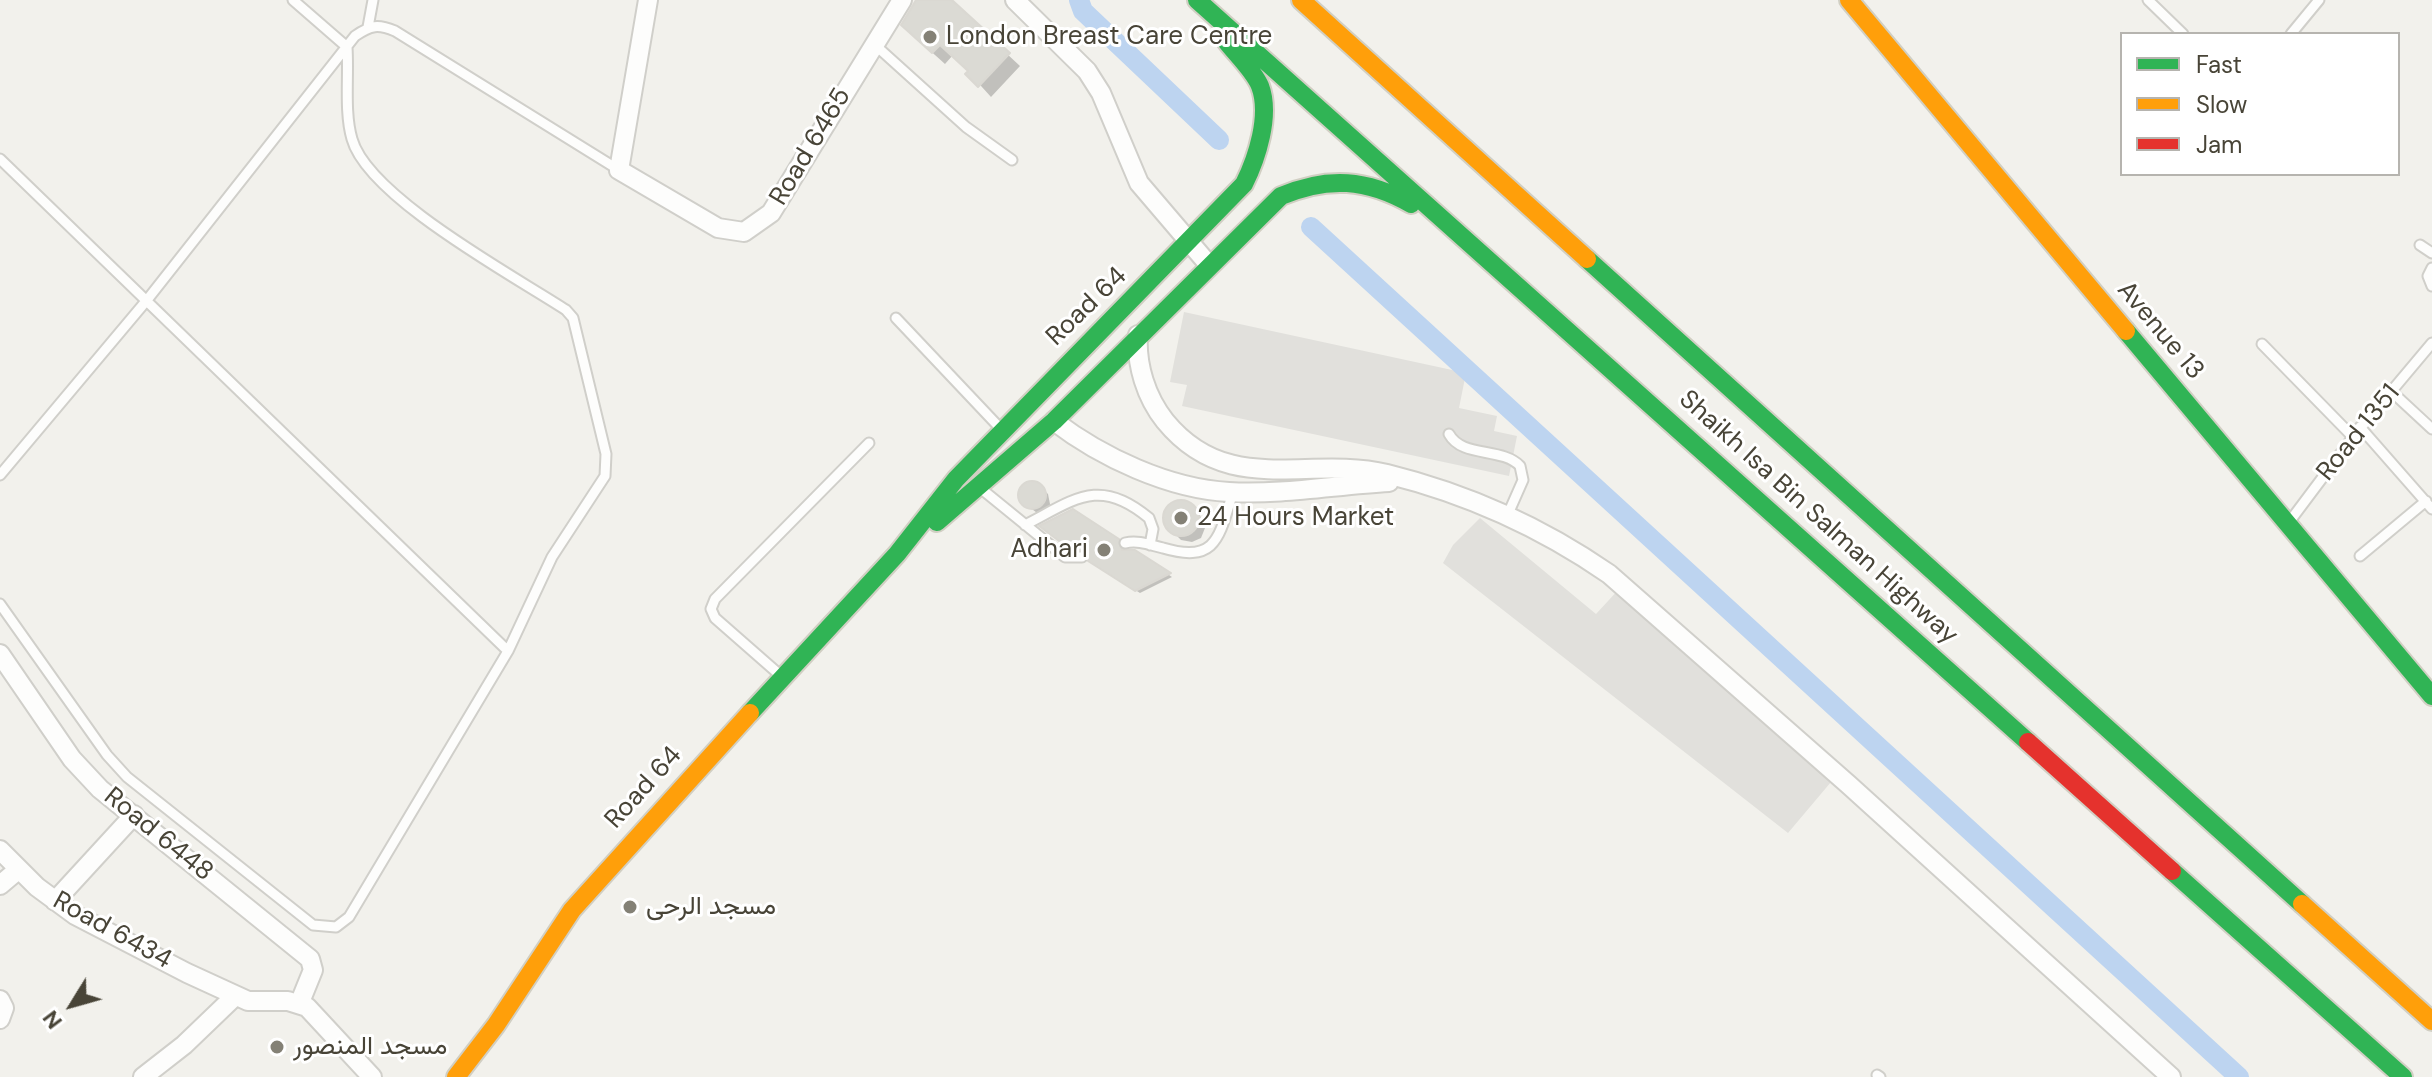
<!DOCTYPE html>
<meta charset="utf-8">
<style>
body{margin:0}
#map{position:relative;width:2432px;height:1077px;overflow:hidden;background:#f2f1ec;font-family:"DM Sans",sans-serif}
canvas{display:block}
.legend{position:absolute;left:2120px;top:32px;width:280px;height:144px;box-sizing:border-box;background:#fff;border:2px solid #b6b4af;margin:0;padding:10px 14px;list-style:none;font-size:24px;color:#484437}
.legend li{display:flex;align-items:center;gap:16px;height:40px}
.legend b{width:40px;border:2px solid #b6b4af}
.north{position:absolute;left:32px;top:965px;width:80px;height:80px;-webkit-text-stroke:6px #fff;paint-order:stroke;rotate:233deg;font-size:22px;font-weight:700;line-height:32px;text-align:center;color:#484437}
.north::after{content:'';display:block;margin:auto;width:28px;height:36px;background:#484437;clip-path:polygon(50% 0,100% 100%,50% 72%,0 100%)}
</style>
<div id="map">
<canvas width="2432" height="1077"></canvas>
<ul class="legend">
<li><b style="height:10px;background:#30b455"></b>Fast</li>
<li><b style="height:10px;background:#ff9f0a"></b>Slow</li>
<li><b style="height:10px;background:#e5322d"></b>Jam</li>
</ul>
<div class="north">N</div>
</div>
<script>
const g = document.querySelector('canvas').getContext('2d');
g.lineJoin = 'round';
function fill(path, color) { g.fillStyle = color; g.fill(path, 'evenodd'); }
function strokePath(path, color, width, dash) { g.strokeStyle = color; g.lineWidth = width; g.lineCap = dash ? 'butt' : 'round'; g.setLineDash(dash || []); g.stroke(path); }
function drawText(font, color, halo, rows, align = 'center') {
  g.font = font + ' "DM Sans",Vazirmatn,sans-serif'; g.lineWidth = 6; g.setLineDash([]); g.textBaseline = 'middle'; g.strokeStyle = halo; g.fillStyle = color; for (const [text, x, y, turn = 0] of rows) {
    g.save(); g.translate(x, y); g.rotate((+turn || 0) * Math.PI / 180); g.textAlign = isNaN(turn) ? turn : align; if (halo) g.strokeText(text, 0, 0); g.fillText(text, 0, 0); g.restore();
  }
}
const parking = new Path2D(`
 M1184,312l282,61 -7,35 38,8 -3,15 23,5 -8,40 -327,-70 5,-21 -17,-3z
 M1480,518l116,96 24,-26 211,194 -43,51 -345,-270 10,-18z`);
const shadow = new Path2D(`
 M918,0h31l71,66 -29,31 -38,-42 -8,9 -30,-27z
 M1028,483l11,2 9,9 4,20 -8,4 -19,-14 -5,-10z
 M1176,503l15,2 8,8 6,15 -4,10 -9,4 -11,-2 -8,-8 -8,-15 3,-9z
 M1045,529l73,11 5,12h12l37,25 -32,16 -46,-29 -5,-11 -13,-1z`);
const canal = new Path2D(`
 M1079,0l4,11 136,129
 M1311,227l928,850`);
const building = new Path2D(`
 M916,0h36l58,53 -32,34 -13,-13 3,-3 -28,-26 -8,8 -31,-28z
 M1018 495a14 14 0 1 1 28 0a14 14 0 1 1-28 0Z
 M1163 518a18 18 0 1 1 36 0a18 18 0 1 1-36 0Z
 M1073,509l46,30 3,11h13l36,23 -36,18 -47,-30 -2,-10 -15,-1 -32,-24z`);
const lane = new Path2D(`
 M2148,0l35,34
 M368,27l5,-27
 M2291,34l28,-34
 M874,44l92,83 46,33
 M0,159l508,492
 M2420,245l12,8
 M2432,268l-4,8 4,10
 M896,318l104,110
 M2262,344l91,93
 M2391,391l41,38
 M2360,427l72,82
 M1449,434c13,24 53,13 71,32l3,14 -15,34
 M0,475l147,-175 208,-264c16,-11 23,-12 40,-5l224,139
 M979,487l86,70h17
 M2290,521l63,-84 79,-94
 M1025,525c49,-25 74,-49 124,-7l4,11 -3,16
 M1125,543c14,-3 25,2 38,5 54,16 56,-11 70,-56
 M2360,556l66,-55
 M0,604l107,151 20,22 186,148 23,2 13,-10 159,-266 44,-94 53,-81 1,-22 -33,-136 -7,-8c-52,-34 -198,-113 -214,-171 -8,-27 -3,-63 -5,-92l-54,-47
 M780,675l-65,-57 -4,-9 4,-10 154,-156
 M1877,1075l3,2`);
const street = new Path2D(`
 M648,0l-29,170 99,58 26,4 27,-19 131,-213
 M1015,0l72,71 14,22 38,90 70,82
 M1138,335c-2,30 8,62 27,86 63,77 141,34 222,53 81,20 154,53 222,100l240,211 322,292
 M1054,421c47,36 115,68 175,71 52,3 107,-7 160,-10
 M0,654l72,105 28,30 210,170 3,11 -13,32
 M0,850l37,37 38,28 112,58 61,28h40l19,6 65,70
 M0,885l19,-16
 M55,901l79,-86
 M0,1000l4,8 -4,11
 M143,1077l41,-32 50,-48`);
const fast = new Path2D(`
 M1197,0l831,742
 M1587,259l715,645
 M2126,331l306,365
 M937,522l117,-101 227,-225c47,-20 86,-17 130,8
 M750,713l147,-159 59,-75 288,-295c13,-26 27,-69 16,-98 -6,-15 -24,-32 -34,-45
 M2172,871l231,206`);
const slow = new Path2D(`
 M1301,0l286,259
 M1849,0l277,331
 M2302,904l130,117
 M456,1077l40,-52 76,-115 178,-197`);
const jam = new Path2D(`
 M2028,742l144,129`);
const markers = [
 [930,37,8,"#848176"],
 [1181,518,8,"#848176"],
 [1104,550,8,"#848176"],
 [630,907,8,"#848176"],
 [277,1047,8,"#848176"]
];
const poiNames = [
 ["London Breast Care Centre",946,37],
 ["24 Hours Market",1197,518],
 ["Adhari",1088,550,"right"],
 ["مسجد الرحى",646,907],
 ["مسجد المنصور",293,1047]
];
const streetNames = [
 ["Road 6465",811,147,-59],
 ["Road 64",1087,307,-44],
 ["Avenue 13",2160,331,50],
 ["Road 1351",2359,433,-51],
 ["Shaikh Isa Bin Salman Highway",1818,518,42],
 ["Road 64",644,788,-48],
 ["Road 6448",158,835,39],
 ["Road 6434",112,931,29]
];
fill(parking, '#e1e0dc');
fill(shadow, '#0003');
strokePath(canal, '#bdd4f0', 20);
fill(building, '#dbdad4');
strokePath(building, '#dad8d2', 2);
strokePath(lane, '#d0cfca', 13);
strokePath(street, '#d0cfca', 22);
strokePath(fast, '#d1cfc3', 22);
strokePath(slow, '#d1cfc3', 22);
strokePath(jam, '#d1cfc3', 22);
strokePath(lane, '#fdfdfc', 9);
strokePath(street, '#fdfdfc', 18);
strokePath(fast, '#30b455', 18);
strokePath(slow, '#ff9f0a', 18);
strokePath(jam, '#e5322d', 18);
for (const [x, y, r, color] of markers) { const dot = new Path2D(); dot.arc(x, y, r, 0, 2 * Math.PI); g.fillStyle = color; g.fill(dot); strokePath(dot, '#fff', 3); }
drawText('26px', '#484437', '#fff', poiNames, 'left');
drawText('26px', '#484437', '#fff', streetNames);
</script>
